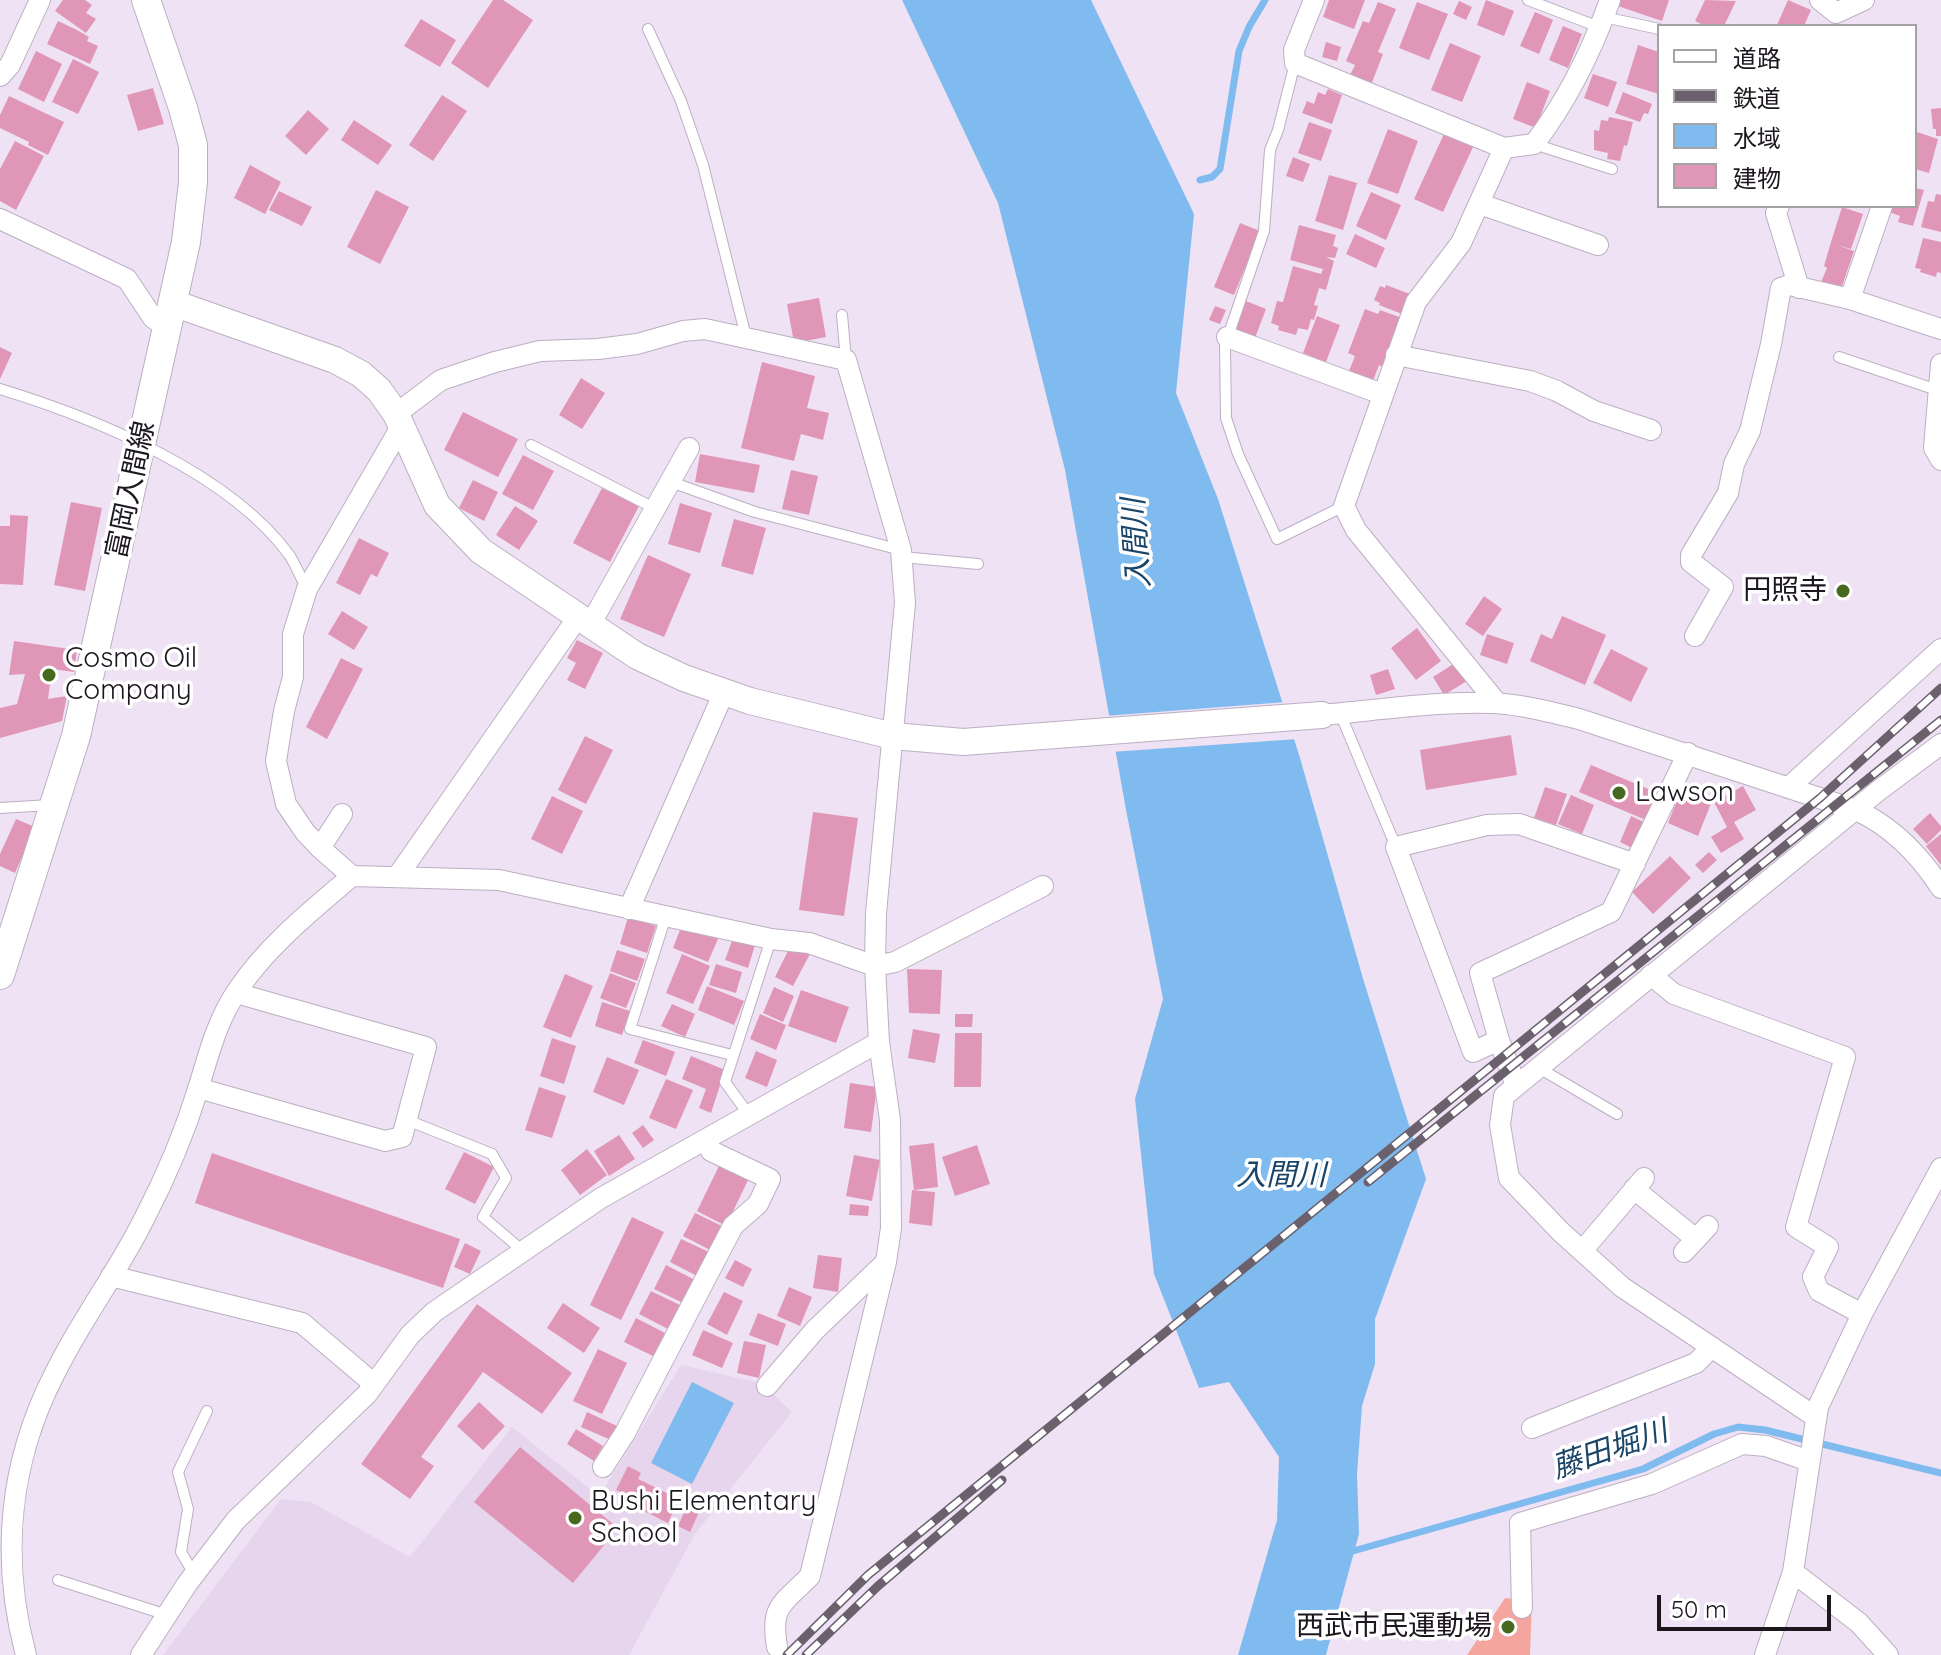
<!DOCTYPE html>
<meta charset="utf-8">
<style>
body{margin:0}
#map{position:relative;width:1941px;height:1655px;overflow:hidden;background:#f0e2f5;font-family:Quicksand,"Noto Sans JP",sans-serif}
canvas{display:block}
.legend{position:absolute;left:1657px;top:24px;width:260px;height:184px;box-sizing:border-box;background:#fff;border:2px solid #a4a2a5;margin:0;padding:10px 14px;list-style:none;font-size:24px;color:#1c171e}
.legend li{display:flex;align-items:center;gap:16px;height:40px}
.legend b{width:40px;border:2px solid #a4a2a5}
.scale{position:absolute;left:1657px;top:1595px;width:174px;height:36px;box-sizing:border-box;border:4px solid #1c171e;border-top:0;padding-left:10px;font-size:24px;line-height:28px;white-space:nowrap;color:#1c171e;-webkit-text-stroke:6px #fff;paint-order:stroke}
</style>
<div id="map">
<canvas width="1941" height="1655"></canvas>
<ul class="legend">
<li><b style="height:10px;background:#fff"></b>道路</li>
<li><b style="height:10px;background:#6a616d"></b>鉄道</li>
<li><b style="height:22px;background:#80bbef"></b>水域</li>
<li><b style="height:22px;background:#e096b7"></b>建物</li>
</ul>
<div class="scale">50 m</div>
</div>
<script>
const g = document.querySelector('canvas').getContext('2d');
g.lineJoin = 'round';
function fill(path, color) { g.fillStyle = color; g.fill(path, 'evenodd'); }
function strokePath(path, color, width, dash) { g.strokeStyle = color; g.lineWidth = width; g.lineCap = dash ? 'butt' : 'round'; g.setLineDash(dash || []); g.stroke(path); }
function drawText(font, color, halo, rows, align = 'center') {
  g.font = font + ' Quicksand,"Noto Sans JP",sans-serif'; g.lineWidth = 7; g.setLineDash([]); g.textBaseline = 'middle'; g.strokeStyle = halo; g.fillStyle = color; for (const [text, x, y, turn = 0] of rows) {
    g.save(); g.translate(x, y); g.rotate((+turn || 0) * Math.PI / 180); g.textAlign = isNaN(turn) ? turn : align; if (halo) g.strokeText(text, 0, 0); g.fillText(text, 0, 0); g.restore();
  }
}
const built = new Path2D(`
 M681,1365l80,18 31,29 -97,122 -66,121h-466l118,-156 30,3 99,55 102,-130 87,69z`);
const green = new Path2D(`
 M1505,1598l27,2 -2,55h-63z`);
const water = new Path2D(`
 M902,0h189l103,214 -18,179 42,106 82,259 64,224 62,197 -51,140v45l-13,42 -5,68 2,60 -33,121h-88l39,-135 2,-63 -50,-75 -30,6 -45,-114 -19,-175 28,-100 -36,-184 -62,-345 -67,-267z
 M692,1382l42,21 -42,81 -41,-21z`);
const pier = new Path2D(`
 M1286,702l12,37 -187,13 -6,-36z`);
const stream = new Path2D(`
 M1200,180l12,-3 8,-8 19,-118 10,-24 16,-27
 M1346,1553l297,-84 71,-35 24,-7 27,3 176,43`);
const building = new Path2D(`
 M63,0h22l7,5 -6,8 10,6 -10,14 -31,-22z
 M493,0h10l30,20 -45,68 -37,-25z
 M1329,0h36l-11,29 -31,-12z
 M1486,0l28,11 -10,25 -27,-11z
 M1620,0h49l-7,21 -44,-15z
 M1705,0l31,1 -12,25h-19l-10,-5z
 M1788,0l23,10 -7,16 -27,-1z
 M1459,1l13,6 -6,13 -13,-6z
 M1378,2l18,7 -18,43 5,2 -12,31 -22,-8 6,-12 -9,-4 17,-40 6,2z
 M1417,2l31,12 -19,46 -30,-12z
 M1535,12l18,8 -14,34 -19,-8z
 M421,19l35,21 -16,27 -36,-21z
 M58,21l19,9 12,7 -2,4 11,5 -8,18 -43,-20z
 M1563,26l19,8 -14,34 -19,-8z
 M1326,42l15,5 -4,14 -15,-4z
 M1450,43l31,13 -19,46 -31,-12z
 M1638,45l21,7v42l-33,-10z
 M36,51l26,13 -18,38 -26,-13z
 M73,59l26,13 -21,42 -26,-12z
 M1593,74l24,8 -9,25 -24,-9z
 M1527,82l23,9 -14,37 -23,-9z
 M153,88l11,36 -26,7 -11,-36z
 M1328,89l14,6 -10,29 -30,-11 5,-12 7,3 4,-12 7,3z
 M1623,92l29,12 -4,10 -4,-1 -4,9 -25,-9z
 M442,95l25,16 -34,50 -24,-16z
 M9,96l55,26 -16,33 -20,-10 1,-3 -29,-14v-13z
 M1941,108v28h-5v-7h-3l-2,-20z
 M308,110l21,19 -23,26 -21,-19z
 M1609,117l24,5 -6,24 -3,-1 -4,16 -13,-2 1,-6 -14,-3v-20l5,1 2,-11 7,1z
 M354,120l38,25 -14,20 -37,-25z
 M1309,122l23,8 -11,31 -23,-8z
 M1388,129l30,12 -20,53 -31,-11z
 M1917,132l21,7 -9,34 -14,-4z
 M1444,134l29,13 -30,65 -29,-13z
 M15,141l29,15 -28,54 -16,-9v-32z
 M1293,157l17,7 -7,18 -17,-6z
 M250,165l31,17 -16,32 -31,-16z
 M1329,175l28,8 -14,47 -28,-9z
 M1915,188l9,2 -11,36 -15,-4 2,-6 -11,-4 2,-6h24z
 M376,190l33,17 -29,57 -33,-17z
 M279,191l33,16 -10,19 -33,-16z
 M1371,192l30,13 -15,35 -30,-14z
 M1936,194l5,1v37l-20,-5 7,-26 6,1z
 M1842,207l21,7 -12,35 -14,-4 17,6 -13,38 -20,-7 6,-14 -3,-2 7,-24z
 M1240,223l20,8 -26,64 -20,-8z
 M1299,225l37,10 -3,11 5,2 -3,10 -9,-1 8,4 -8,29 -7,-2 -5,17 4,1 -4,14 -3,-1 -3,11 -10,-2 -2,7 -18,-5 1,-4 -8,-3 6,-22 6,1 10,-36 28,8 2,-5 -33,-9z
 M1355,234l30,14 -9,20 -30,-14z
 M1923,238l18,4v31l-4,-1 -1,5 -16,-5 1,-3 -6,-1z
 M1386,285l24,9 -8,20 -23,-9 1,-2 -6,-3 6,-14 5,2z
 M819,298l7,39 -32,6 -7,-39z
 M1246,301l20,8 -11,29 -20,-8z
 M1215,306l11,4 -6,14 -11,-4z
 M1365,309l13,5 2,-4 22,8 -19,49 -4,-2 -6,16 -24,-10 6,-15 -7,-3z
 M1317,316l23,9 -14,37 -23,-9z
 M0,347l12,6 -12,26z
 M762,362l53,14 -8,32 22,5 -6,27 -22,-6 -7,27 -53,-13z
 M581,378l24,15 -23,36 -23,-14z
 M463,412l55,27 -20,38 -54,-27z
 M700,454l60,11 -6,28 -59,-11z
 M523,455l31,16 -21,39 -31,-16z
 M791,470l27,6 -9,39 -27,-6z
 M473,480l25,12 -14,29 -25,-13z
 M602,488l37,18 -29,56 -37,-19z
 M71,502l31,6 -17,83 -31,-6z
 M680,503l32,10 -12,40 -32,-9z
 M515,506l23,15 -19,29 -23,-15z
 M10,515l18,1 -5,69 -23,-1v-58h10z
 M734,519l32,9 -13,47 -32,-9z
 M359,538l30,15 -12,24 -6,-3 -11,21 -24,-12z
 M648,555l43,19 -27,63 -44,-18z
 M1484,596l18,13 -19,27 -18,-12z
 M342,611l26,16 -14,23 -26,-16z
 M1562,616l44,19 -21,50 -55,-24 11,-27 11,5z
 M1417,628l24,33 -25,19 -25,-32z
 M1487,634l27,9 -7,21 -27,-9z
 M577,640l26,13 -18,36 -18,-9 9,-17 -9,-5z
 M14,641l63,9 -3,22 -22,-3 -4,30 19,-3 -5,25 -62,17v-30l17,-4 8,-30 -16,1z
 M1611,649l37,19 -17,34 -38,-19z
 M341,658l22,11 -36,70 -21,-12z
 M1455,663l12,18 -23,14 -11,-18z
 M1388,669l7,20 -19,6 -6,-20z
 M1511,735l6,40 -91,15 -6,-40z
 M585,736l28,14 -27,54 -28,-14z
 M1591,765l67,28 -12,27 -67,-28z
 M1743,786l13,24 -22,12 10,17 -23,14 -10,-16 16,-10 -13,-25z
 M1545,787l22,7 -11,31 -22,-7z
 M1682,788l30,13 -14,35 -30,-13z
 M1571,795l23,10 -12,29 -24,-10z
 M552,796l31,15 -21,43 -31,-15z
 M813,812l45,6 -14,98 -45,-6z
 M1930,813l11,13v4l-14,14 -14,-15z
 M1631,816l17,8 -12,26 -16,-8z
 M16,819l19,8 -20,46 -15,-7v-12z
 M1941,834v31l-15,-19z
 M1709,852l8,8 -14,13 -8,-8z
 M1670,856l21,22 -38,36 -21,-22z
 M628,917l28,9 -9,27 -27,-9z
 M682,925l36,14 -10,23 -35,-14z
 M733,938l22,7 -7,23 -23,-8z
 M791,945l19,9 -17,32 -18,-9z
 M617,950l28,9 -8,22 -27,-10z
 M682,954l28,12 -17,38 -27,-11z
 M716,964l26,8 -6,21 -27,-8z
 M907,969l35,1 -2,44 -31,-1z
 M610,973l26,10 -10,25 -26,-10z
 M565,974l28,12 -22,52 -28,-11z
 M707,986l37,15 -10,24 -36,-15z
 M774,987l20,9 -11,26 -20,-9z
 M801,990l48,17 -13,36 -48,-17z
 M602,1002l28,9 -8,24 -27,-9z
 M672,1004l23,10 -10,23 -24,-11z
 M760,1014l26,11 -10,25 -26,-11z
 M955,1014h18l-1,13h-17z
 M913,1029l27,5 -5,29 -27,-5z
 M955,1033h27l-1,54h-27z
 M552,1038l24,8 -12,38 -24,-8z
 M643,1040l32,12 -9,24 -32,-13z
 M756,1051l21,9 -10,27 -22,-9z
 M691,1056l34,14 -14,43 -12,-5 7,-19 -24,-10z
 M607,1057l32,13 -15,35 -31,-13z
 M666,1079l27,11 -17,39 -27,-11z
 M850,1083l27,4 -6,45 -27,-4z
 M539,1087l27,9 -14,42 -27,-8z
 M643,1125l11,15 -11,8 -11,-15z
 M619,1135l16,24 -26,17 -15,-25z
 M934,1143l4,44 -24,3 -5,-44z
 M977,1145l13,39 -35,12 -13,-39z
 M587,1149l20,26 -27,20 -19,-25z
 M464,1152l30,15 -19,37 -30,-15z
 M212,1153l248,86 -17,49 -248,-85z
 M854,1155l26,5 -8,41 -26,-5z
 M720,1164l29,14 -23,48 -29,-15z
 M912,1190l23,2 -3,34 -23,-3z
 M850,1204l19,2 -1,10 -19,-1z
 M695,1213l29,14 -12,24 -29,-15z
 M632,1217l32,15 -43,88 -31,-15z
 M681,1239l30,14 -12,24 -29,-15z
 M465,1243l16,8 -11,23 -16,-7z
 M818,1255l24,3 -4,34 -25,-4z
 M735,1260l17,9 -9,18 -18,-9z
 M666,1265l29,15 -12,23 -29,-14z
 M789,1287l23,10 -12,29 -23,-10z
 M651,1291l29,14 -12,24 -29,-15z
 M724,1292l19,9 -16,34 -20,-11z
 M563,1303l37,25 -16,25 -37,-25z
 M477,1304l95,69 -30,41 -59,-42 -62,85 13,9 -24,33 -49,-35z
 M758,1313l28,11 -8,22 -29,-11z
 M636,1318l29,15 -12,23 -29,-14z
 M703,1330l30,13 -11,25 -30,-13z
 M744,1341l22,4 -7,33 -22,-5z
 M598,1349l29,14 -25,51 -29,-13z
 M479,1402l26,24 -22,24 -26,-24z
 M587,1412l30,14 -6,14 -30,-13z
 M576,1429l27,17 -9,15 -27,-17z
 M520,1447l98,81 -45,55 -99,-81z
 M628,1466l13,7 -3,6 41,20 -11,24 -30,-15 2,-6 -24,-12z
 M688,1504l12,6 -10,22 -12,-6z`);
const service = new Path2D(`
 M1528,0l71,27
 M1604,17l55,12
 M648,29l33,72 22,64 43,172
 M1295,63l-17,67 -8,20 -6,81 -39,114 1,73 12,36 39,85 67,-33
 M1534,144l78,25
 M842,315l4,45
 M1839,357l101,34
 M0,389c95,29 230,84 290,167 6,10 11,22 17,33
 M531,445l125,64
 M671,482l84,30 146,38
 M902,557l76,7
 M1340,713l56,134
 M0,808l50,-3
 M666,916l-36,113 102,26
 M1539,1068l78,46
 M749,1115l-24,-33 46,-143
 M407,1120l85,34 14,24 -23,39 40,34
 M194,1574l-13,-22 7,-43 -10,-37 29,-61
 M58,1580l109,35`);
const minor = new Path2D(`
 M1314,0l-20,50 1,13 209,85 -43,95 -45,59 -72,204 12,24 141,173
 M1820,0l16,13 28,-13
 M0,76l10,-11 30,-65
 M1504,148l30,-4c33,-43 58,-94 76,-144
 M1480,204l118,41
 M1779,206l-3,7 23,75
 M1882,206l-32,93 91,30
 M0,219l127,60 26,39 13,9
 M1227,337l155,57
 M1396,355l134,26 27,10 37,20 57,19
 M1941,364l-7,84 7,12
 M396,414l45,-34 54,-18 45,-11 58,-2 39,-5 46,-13 22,-2 141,31 55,190 4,53 -29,310 -1,53 4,76 11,78 1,108 -5,34 -76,314c-28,29 -40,29 -33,71
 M590,625l99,-177
 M1695,636l28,-49 -32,-25v-7l37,-62 6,-29 16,-33 21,-87 10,-56 9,-3 60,14
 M1322,715c57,-5 115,-14 172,-12 29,2 57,9 85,16l277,91c37,17 63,44 85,78
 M1788,788l153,-139
 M342,814l-22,34 32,28 147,4 272,59 38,4 66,23 20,-4 148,-76
 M320,848l-15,-16 -19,-28 -10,-43 8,-50 9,-34v-43l14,-45 95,-164
 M1635,864l-116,-40 -32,1 -91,22 77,205 26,-12 -19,-67 131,-61 77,-159
 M397,877l181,-260
 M629,909l95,-217
 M1651,975l23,19 171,63 -49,170 32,20 -15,30 6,14 43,23
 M1499,1040l17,46
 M198,1088l187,53 17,-4 24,-90 -190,-54
 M1634,1189l62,50
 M1582,1251l62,-73
 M1684,1252l24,-26
 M111,1276l191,47 72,61
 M767,1386l48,-56 71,-68
 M1814,1416l-192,-129 -61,-55 -52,-54 -9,-53 4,-29 374,-305 63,-47
 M1532,1428l164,-65 16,-16
 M603,1467l22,-34 108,-207 25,-22 12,-25 -59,-28 -5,-12
 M1793,1572l66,51 29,32
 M1522,1608l-2,-85 132,-39 90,-40 24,2 43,15
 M26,1655c-26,-97 -17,-193 29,-282 26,-53 62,-100 88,-152 22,-42 42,-89 56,-135 10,-33 18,-65 38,-95 31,-46 73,-79 115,-115
 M141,1655l46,-71 49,-64 131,-126 43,-59 24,-23 167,-114 278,-156
 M1765,1655l28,-83 25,-165 44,-93 79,-146`);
const tertiary = new Path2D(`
 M173,303l162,57 26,14 18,16 17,24 41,91 44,46 156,105 47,22 66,23 143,35 70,6 359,-27`);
const secondary = new Path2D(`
 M0,975l76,-239 110,-494 7,-60v-37l-10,-37 -37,-108`);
const rail = new Path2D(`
 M1368,1182l573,-462
 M787,1655l81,-80 952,-777 121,-110
 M806,1655l72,-69 124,-106`);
const markers = [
 [1843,591,8,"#46681f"],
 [49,675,8,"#46681f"],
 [1619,793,8,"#46681f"],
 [575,1518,8,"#46681f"],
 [1508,1627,8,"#46681f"]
];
const streetNames = [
 ["富岡入間線",131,490,-78]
];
const poiNames = [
 ["円照寺",1827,591,"right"],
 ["Cosmo Oil",65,659],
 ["Company",65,691],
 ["Lawson",1635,793],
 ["Bushi Elementary",591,1502],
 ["School",591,1534],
 ["西武市民運動場",1492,1627,"right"]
];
const waterNames = [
 ["入間川",1137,543,-94],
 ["入間川",1281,1176],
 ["藤田堀川",1610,1450,-19]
];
fill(built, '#e7d5ee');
fill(green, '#f4a69e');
fill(water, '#80bbef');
fill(pier, '#f0e2f5');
strokePath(stream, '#80bbef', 7);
fill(building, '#e096b7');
strokePath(service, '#bcafc2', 12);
strokePath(minor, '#bcafc2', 22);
strokePath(tertiary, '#bcafc2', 28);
strokePath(secondary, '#bcafc2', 30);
strokePath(service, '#fff', 10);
strokePath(minor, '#fff', 20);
strokePath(tertiary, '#fff', 26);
strokePath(secondary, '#fff', 28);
strokePath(rail, '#6a616d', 9);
strokePath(rail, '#fff', 6, [18]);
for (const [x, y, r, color] of markers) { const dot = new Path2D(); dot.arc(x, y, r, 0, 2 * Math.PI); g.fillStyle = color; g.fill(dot); strokePath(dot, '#fff', 3); }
drawText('28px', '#1c171e', '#fff', streetNames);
drawText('28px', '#1c171e', '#fff', poiNames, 'left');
drawText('italic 30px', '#1a4568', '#fff', waterNames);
</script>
